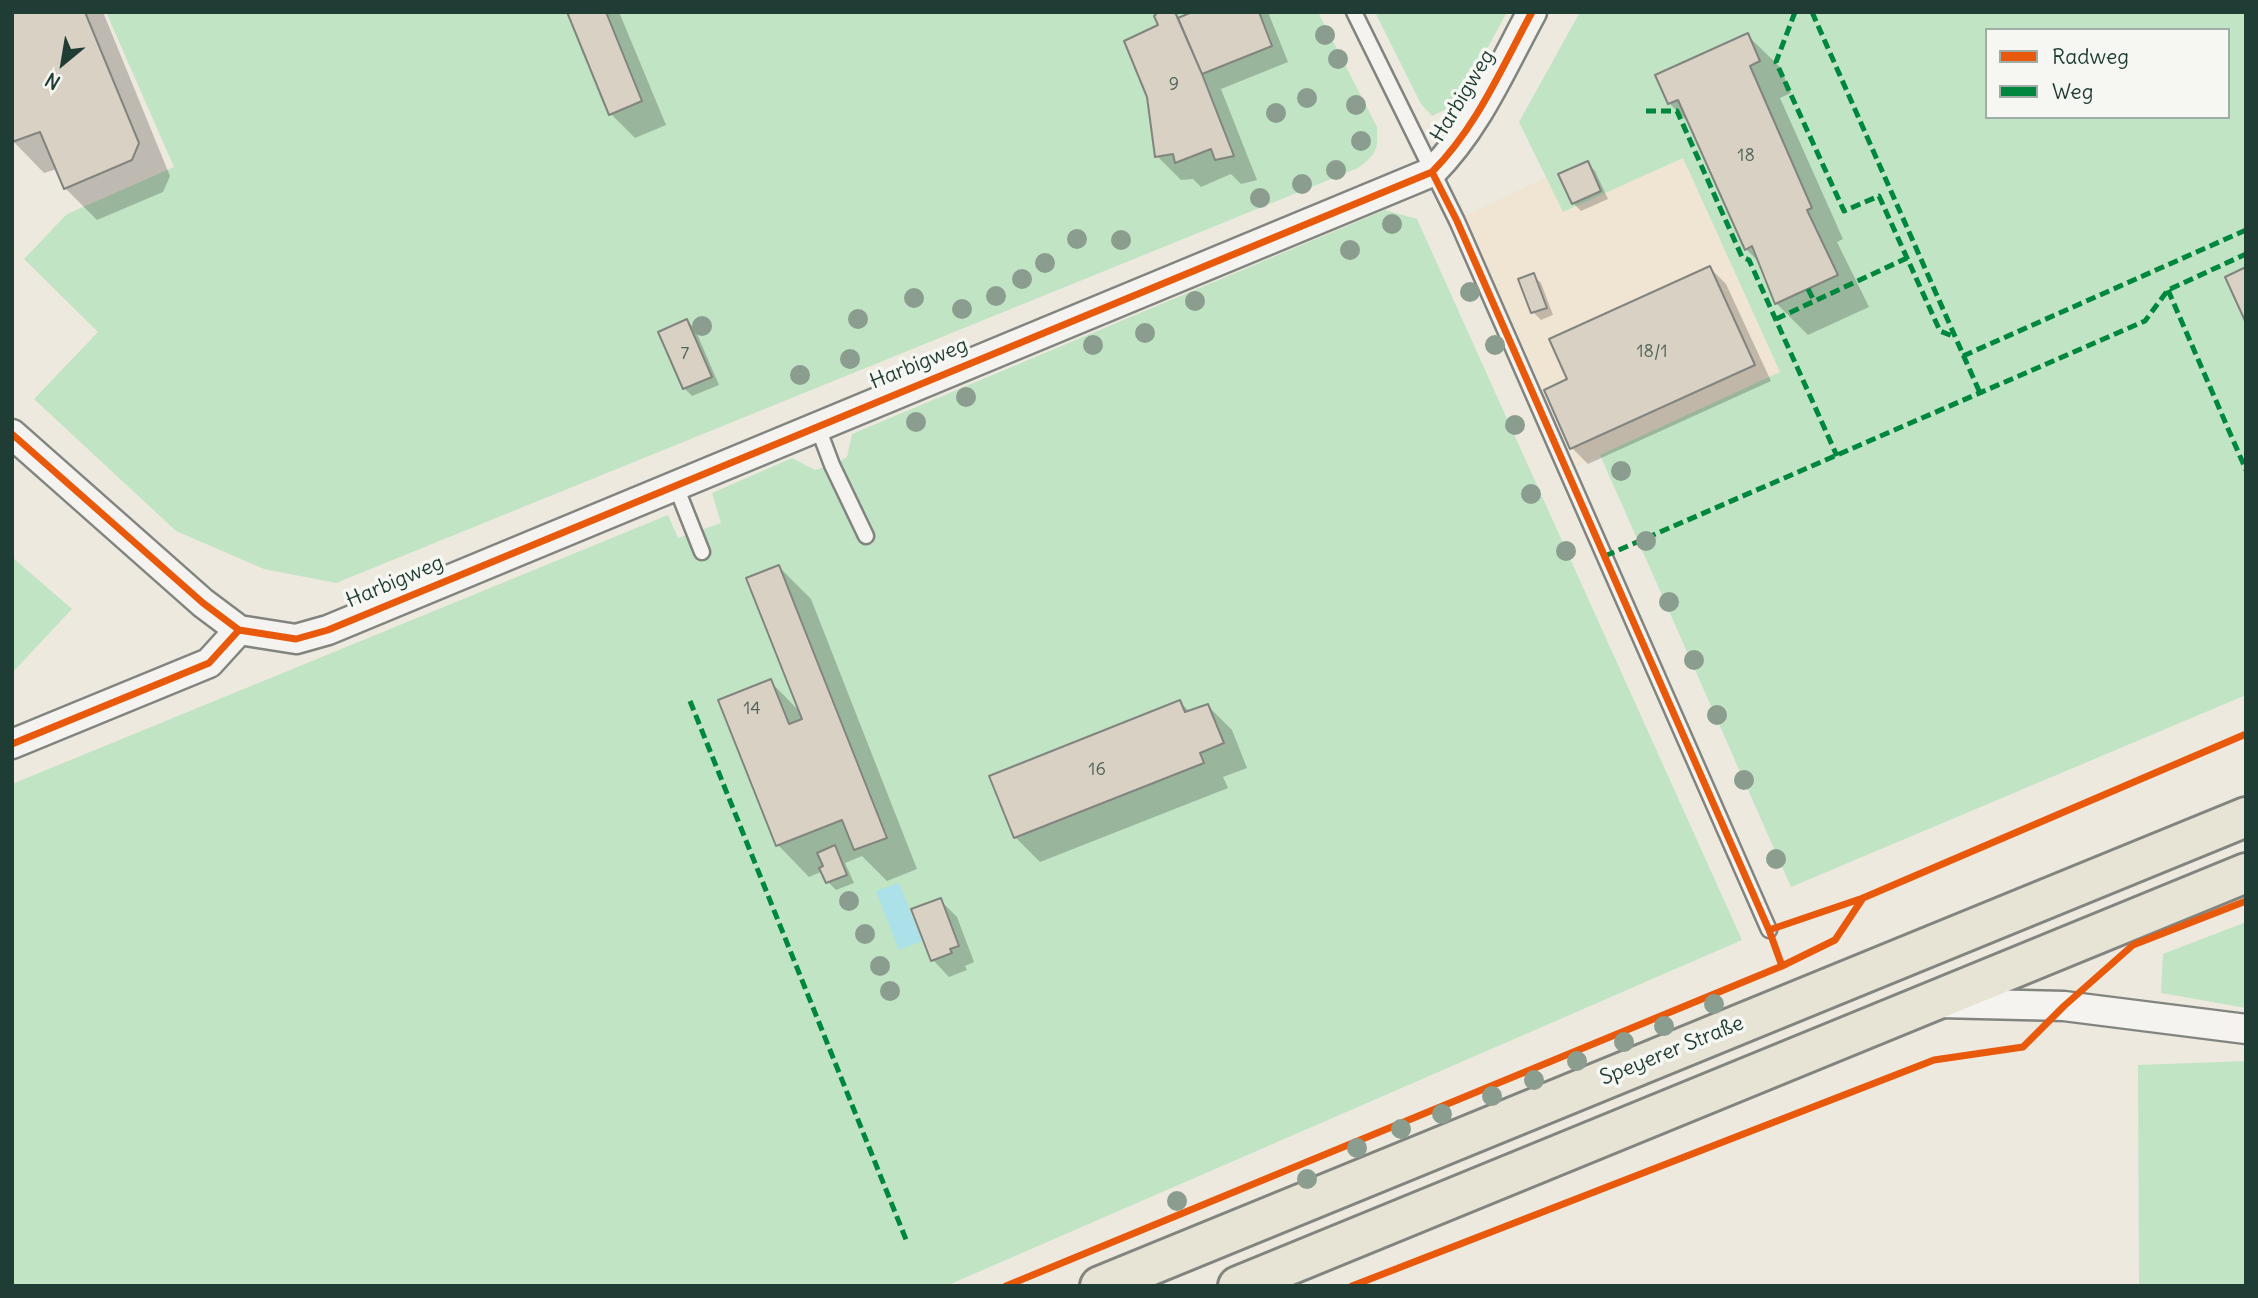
<!DOCTYPE html>
<meta charset="utf-8">
<style>
body{margin:0}
#map{position:relative;width:2258px;height:1298px;overflow:hidden;background:#eee9df;font-family:Delius,sans-serif}
canvas{display:block}
.frame{position:absolute;inset:0;border:14px solid #1f3d34;pointer-events:none}
.legend{position:absolute;left:1985px;top:28px;width:245px;height:91px;box-sizing:border-box;background:#f6f6f2;border:2px solid #a0aca6;margin:0;padding:9px 12px;list-style:none;font-size:21px;color:#1f3d34}
.legend li{display:flex;align-items:center;gap:14px;height:35px}
.legend b{width:35px;border:2px solid #a0aca6}
.north{position:absolute;left:28px;top:28px;width:70px;height:70px;-webkit-text-stroke:5px #f6f6f2;paint-order:stroke;rotate:210deg;font-size:19px;font-weight:700;line-height:28px;text-align:center;color:#1f3d34}
.north::after{content:'';display:block;margin:auto;width:24px;height:32px;background:#1f3d34;clip-path:polygon(50% 0,100% 100%,50% 72%,0 100%)}
</style>
<div id="map">
<canvas width="2258" height="1298"></canvas>
<div class="frame"></div>
<ul class="legend">
<li><b style="height:9px;background:#e8590c"></b>Radweg</li>
<li><b style="height:9px;background:#00873e"></b>Weg</li>
</ul>
<div class="north">N</div>
</div>
<script>
const g = document.querySelector('canvas').getContext('2d');
g.lineJoin = 'round';
function fill(path, color) { g.fillStyle = color; g.fill(path, 'evenodd'); }
function strokePath(path, color, width, dash) { g.strokeStyle = color; g.lineWidth = width; g.lineCap = dash ? 'butt' : 'round'; g.setLineDash(dash || []); g.stroke(path); }
function drawText(font, color, halo, rows, align = 'center') {
  g.font = font + ' Delius,sans-serif'; g.lineWidth = 7; g.setLineDash([]); g.textBaseline = 'middle'; g.strokeStyle = halo; g.fillStyle = color; for (const [text, x, y, turn = 0] of rows) {
    g.save(); g.translate(x, y); g.rotate((+turn || 0) * Math.PI / 180); g.textAlign = isNaN(turn) ? turn : align; if (halo) g.strokeText(text, 0, 0); g.fillText(text, 0, 0); g.restore();
  }
}
const built = new Path2D(`
 M1683,158l97,215 -203,93 -112,-250 81,-39 17,35z`);
const green = new Path2D(`
 M106,12h1212l59,115c1,23 0,27 -19,41l-1022,415 -72,-14 -88,-38 -142,-132 64,-67 -74,-73 43,-45 107,-47z
 M1375,12h132l-50,92 -25,12 -11,-12z
 M1580,12h666v683l-455,192 -191,-432 180,-83 -97,-214 -120,54 -44,-90zM1987,30h241v87h-241z
 M1385,210l32,9 325,721 -796,346h-934v-502l656,-269 10,23 43,-15 -9,-30 80,-35 23,12 17,-5 15,-8 5,-23z
 M12,557l60,52 -60,64z
 M2246,922v86l-85,-15 2,-39z
 M2246,1061v225h-107l-1,-221z`);
const water = new Path2D(`
 M899,883l23,58 -23,9 -23,-59z`);
const shadow = new Path2D(`
 M12,12h91l67,164 -7,16 -66,28 -32,-32 -8,-19 -13,4 -31,-32z
 M569,12h50l47,113 -31,13 -24,-24z
 M1197,12h71l20,50 -67,27 36,91 -16,4 -10,-10 -30,13 -8,-8 -12,1 -24,-24 3,-131 14,-11 5,5z
 M1748,36l32,31 11,26 -11,5 63,141 -6,3 32,65 -61,28 -32,-32 -16,-40 -14,-14 -55,-124 -22,-22z
 M1587,163l8,8 13,28 -27,12 -8,-8z
 M1710,268l16,16 45,97 -183,83 -16,-16 -2,-68z
 M1533,275l8,8 12,32 -12,5 -8,-8z
 M687,321l8,8 24,56 -27,11 -8,-8z
 M779,567l32,32 106,270 -30,12 -25,-25 -17,7 9,20 -18,7 -8,-8 -5,-11 -14,6 -31,-32 -8,-164 30,31z
 M1180,702l10,10 18,-6 24,24 15,38 -24,9 5,11 -188,74 -25,-25z
 M940,900l17,17 17,45 -9,4 2,4 -18,7 -16,-17z`);
const building = new Path2D(`
 M12,12h73l54,131 -7,17 -68,29 -24,-57 -28,10z
 M567,12h39l36,89 -33,14z
 M1175,12l27,62 32,82 -19,4 -4,-11 -36,14 -2,-9 -18,3 -8,-60 -23,-56 34,-16 -4,-9 3,-3z
 M1192,12h67l13,34 -70,28 -24,-56z
 M1748,33l12,28 -10,5 62,142 -5,2 31,65 -63,29 -23,-58 -7,4 -67,-150 -10,4 -13,-29z
 M1588,161l13,30 -29,13 -14,-30z
 M1710,266l45,99 -185,84 -26,-59 23,-11 -18,-40z
 M2246,267v56l-21,-46z
 M1534,273l13,35 -16,5 -13,-34z
 M687,319l25,58 -29,12 -25,-57z
 M779,565l108,273 -33,12 -12,-30 -66,26 -58,-146 53,-21 18,45 13,-5 -56,-141z
 M1180,700l5,12 23,-8 16,39 -24,10 4,10 -190,75 -25,-62z
 M835,845l12,30 -21,8 -7,-15 4,-2 -6,-13z
 M941,898l18,48 -9,3 2,4 -21,8 -20,-52z`);
const lane = new Path2D(`
 M1354,12l103,209 312,709
 M817,425l15,40 34,71
 M675,484l27,68`);
const street = new Path2D(`
 M12,434l191,169 36,27 57,9 32,-9 1104,-458c45,-45 70,-105 100,-160
 M12,744l197,-81 30,-33
 M1939,1003l125,3 182,23`);
const primary = new Path2D(`
 M1100,1286l1146,-469
 M1238,1286l1008,-413`);
const quiet = new Path2D(`
 M1795,12l-19,50 68,149 35,-15 61,135 15,6
 M1812,12l168,381
 M1646,111h31l65,146 7,3 88,196
 M1808,289l6,12
 M2168,290l78,180
 M1776,319l131,-61
 M1963,356l283,-126
 M1605,556l540,-235 23,-31 78,-36
 M690,701l217,541`);
const cycleway = new Path2D(`
 M1432,172l25,49 312,709
 M12,434l191,169 36,27 57,9 32,-9 1104,-458c45,-45 70,-105 100,-160
 M12,744l197,-81 30,-33
 M1782,966l53,-26 28,-42
 M1006,1286l776,-320 -13,-36 94,-32 383,-164
 M1352,1286l582,-226 89,-13 41,-41 69,-61 113,-44`);
const trees = [
 [1325,35],
 [1338,59],
 [1307,98],
 [1356,105],
 [1276,113],
 [1361,141],
 [1336,170],
 [1302,184],
 [1260,198],
 [1392,224],
 [1077,239],
 [1121,240],
 [1350,250],
 [1045,263],
 [1022,279],
 [1470,292],
 [996,296],
 [914,298],
 [1195,301],
 [962,309],
 [858,319],
 [702,326],
 [1145,333],
 [1093,345],
 [1495,345],
 [850,359],
 [800,375],
 [966,397],
 [916,422],
 [1515,425],
 [1621,471],
 [1531,494],
 [1646,541],
 [1566,551],
 [1669,602],
 [1694,660],
 [1717,715],
 [1744,780],
 [1776,859],
 [849,901],
 [865,934],
 [880,966],
 [890,991],
 [1714,1004],
 [1664,1026],
 [1624,1042],
 [1577,1061],
 [1534,1080],
 [1492,1096],
 [1442,1114],
 [1401,1129],
 [1357,1148],
 [1307,1179],
 [1177,1201]
];
const numberNames = [
 ["9",1174,85],
 ["18",1746,156],
 ["18/1",1652,352],
 ["7",685,354],
 ["14",752,709],
 ["16",1097,770]
];
const streetNames = [
 ["Harbigweg",1463,96,-59],
 ["Harbigweg",919,364,-22],
 ["Harbigweg",395,582,-23],
 ["Speyerer Straße",1672,1051,-22]
];
fill(built, '#f0e5d2');
fill(green, '#c0e4c4');
fill(water, '#ace1ea');
fill(shadow, '#0003');
fill(building, '#d8d1c4');
strokePath(building, '#82857f', 2);
strokePath(lane, '#82857f', 19);
strokePath(street, '#82857f', 33);
strokePath(primary, '#82857f', 44);
strokePath(lane, '#f4f3f0', 14);
strokePath(street, '#f4f3f0', 28);
strokePath(primary, '#e7e4d6', 38);
strokePath(quiet, '#00873e', 5, [10, 5]);
strokePath(cycleway, '#e8590c', 7);
g.fillStyle = '#8a9d8e';
for (const [x, y] of trees) { g.beginPath(); g.arc(x, y, 10, 0, 2 * Math.PI); g.fill(); }
drawText('18px', '#4f645a', null, numberNames);
drawText('21px', '#1f3d34', '#f6f6f2', streetNames);
</script>
